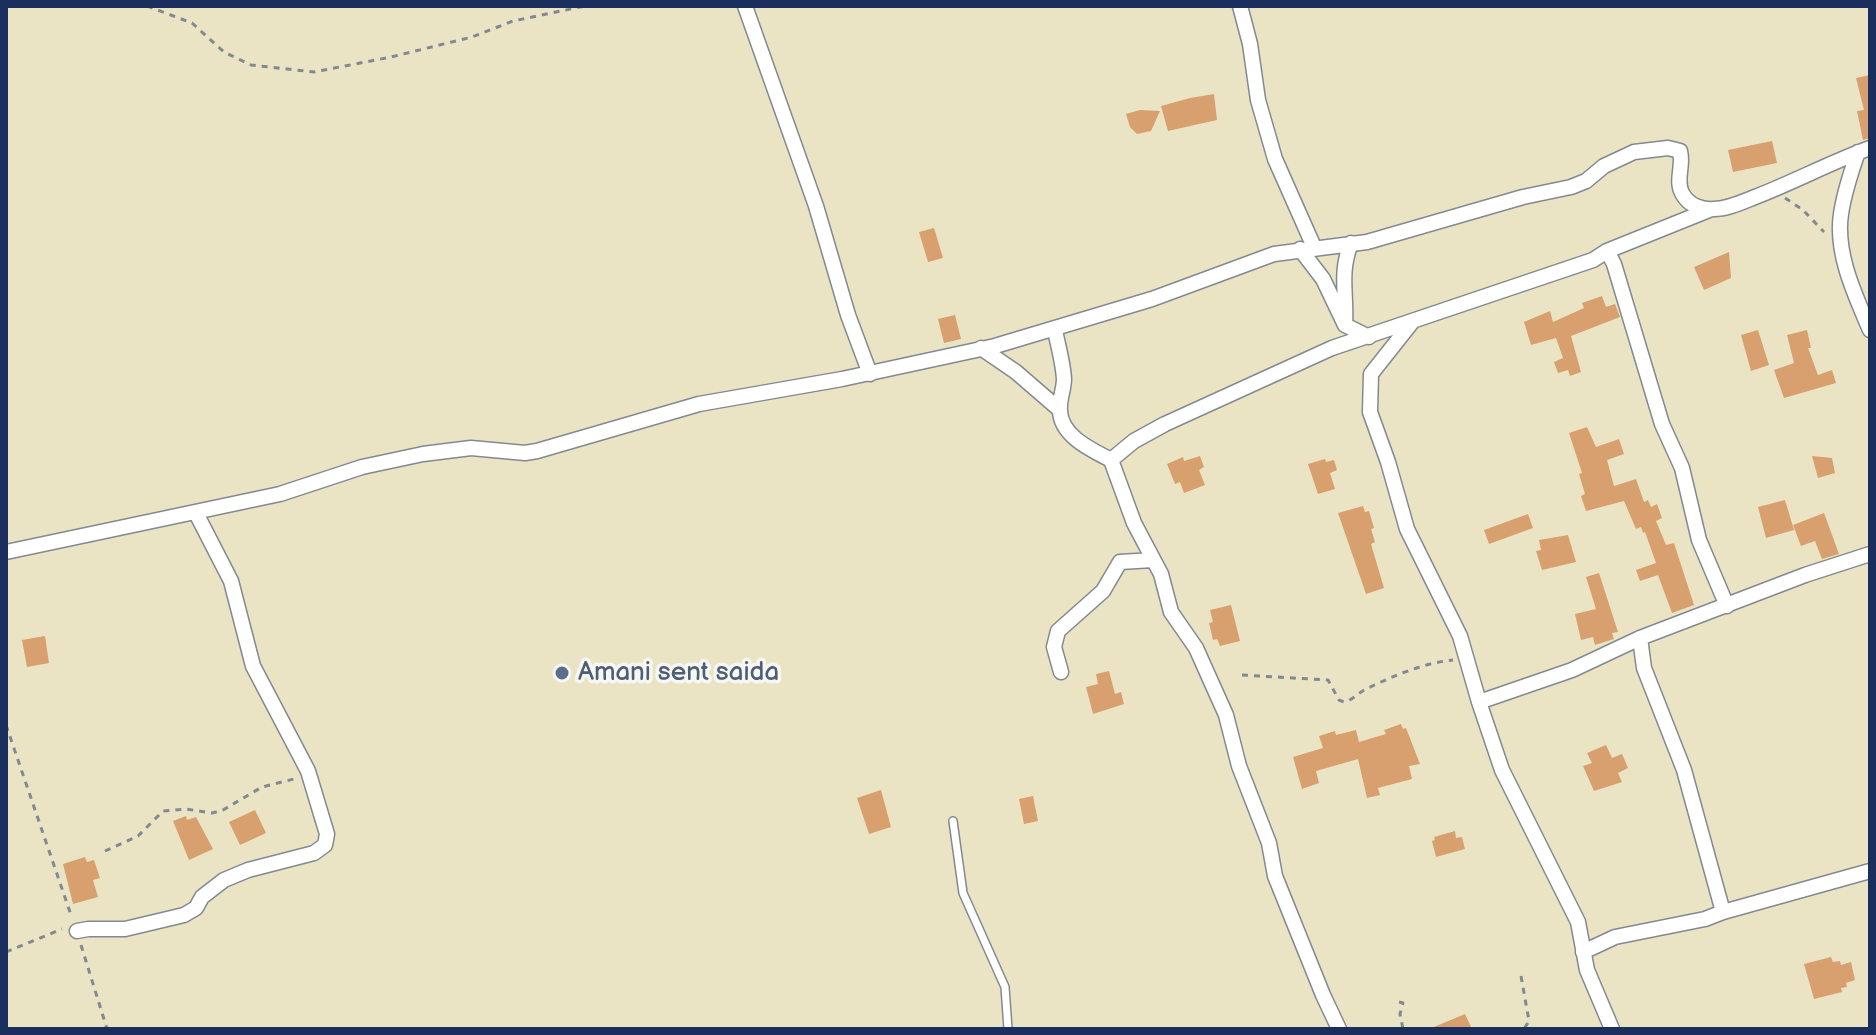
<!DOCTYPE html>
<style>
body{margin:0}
#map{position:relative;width:1876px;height:1035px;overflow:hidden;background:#eae4c4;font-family:"Balsamiq Sans",sans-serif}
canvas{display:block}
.frame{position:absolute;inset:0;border:8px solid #1b2f5e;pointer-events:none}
</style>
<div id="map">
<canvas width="1876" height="1035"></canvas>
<div class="frame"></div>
</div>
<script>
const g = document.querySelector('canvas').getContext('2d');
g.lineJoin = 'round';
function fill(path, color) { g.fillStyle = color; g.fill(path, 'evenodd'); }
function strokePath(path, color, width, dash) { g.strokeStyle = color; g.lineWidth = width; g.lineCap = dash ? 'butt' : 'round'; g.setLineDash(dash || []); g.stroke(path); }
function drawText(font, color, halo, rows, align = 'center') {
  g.font = font + ' "Balsamiq Sans",sans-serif'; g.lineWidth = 7; g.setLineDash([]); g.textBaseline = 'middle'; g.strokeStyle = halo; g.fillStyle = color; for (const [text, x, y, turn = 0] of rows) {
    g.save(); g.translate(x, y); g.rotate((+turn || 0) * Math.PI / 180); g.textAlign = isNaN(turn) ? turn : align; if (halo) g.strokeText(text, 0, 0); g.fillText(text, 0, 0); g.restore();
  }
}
const building = new Path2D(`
 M1870,75v63l-7,2 -6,-29 7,-1 -8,-32z
 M1214,94l3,26 -49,11 -7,-25 29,-8z
 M1140,110l20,1 -9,20 -14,3 -7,-7 -4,-13z
 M1772,141l5,22 -44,9 -5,-22z
 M934,228l9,30 -15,4 -9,-30z
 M1729,252l2,26 -27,12 -10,-23z
 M1602,296l4,11 9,-3 5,13 -49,19 10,36 -11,4 -2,-6 -10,3 -4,-11 9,-4 -7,-20 -25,7 -7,-23 26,-11 3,11 31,-14 -2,-5z
 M955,315l6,24 -17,4 -6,-24z
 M1758,330l11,35 -18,6 -10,-36z
 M1807,330l4,18h-3l10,27 14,-5 4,13 -52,15 -10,-28 20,-7 -7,-28z
 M1587,427l9,20 23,-8 5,15 -17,6 7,26 22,-7 8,23 4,-2 3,7 6,-3 5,14 -6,3 10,24 8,-2 20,62 -22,8 -14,-38 -18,6 -4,-11 20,-7 -11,-31 -2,1 -2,-6 -5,2 -12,-28 -38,10 -5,-15 4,-2 -6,-20 3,-1 -13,-40z
 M1200,456l4,11 -5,3 6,15 -21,8 -4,-11 -5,2 -8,-20 16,-7 1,4z
 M1812,456l20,2 3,15 -17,5z
 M1325,459l1,3 8,-2 3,10 -7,3 5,16 -17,5 -10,-30z
 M1785,500l9,30 -28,8 -8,-31z
 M1363,506l2,6 4,-1 5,17 -3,1 4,13 -4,2 13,44 -18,6 -28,-81z
 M1824,513l15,41 -17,5 -7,-18 -14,5 -8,-21z
 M1528,514l5,14 -44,16 -5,-14z
 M1568,535l8,27 -34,8 -6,-19 5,-1 -2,-10z
 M1599,573l19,59 -6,1 2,6 -19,6 -2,-8 -12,3 -6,-26 21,-5 -10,-32z
 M1231,605l9,36 -20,5 -3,-7 -4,1 -4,-17 4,-1 -3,-12z
 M45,636l4,27 -22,4 -5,-27z
 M1109,671l6,23 6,-2 3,12 -31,10 -7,-27 12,-3 -2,-10z
 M1401,724l2,5 3,-1 14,36 -11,2 3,13 -34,9 2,7 -13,3 -9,-39 -42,12 3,12 -17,6 -9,-32 30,-9 -4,-12 16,-5 1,4 20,-5 3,12 27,-8 -2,-4z
 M1606,745l6,13 10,-4 6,14 -10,5 4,9 -28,9 -11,-25 9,-3 -5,-10z
 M881,790l10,37 -22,7 -12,-36z
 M1033,796l5,25 -14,3 -5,-25z
 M255,810l11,23 -26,12 -11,-23z
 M186,816l1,4 9,-3 17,32 -24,11 -16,-39z
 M1455,831l1,7 6,-1 3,12 -29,8 -4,-16 3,-1 -1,-3z
 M85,857l2,5 7,-2 6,18 -7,2 5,17 -25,7 -10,-40z
 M1831,957l2,5 7,-1 1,4 10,-3 4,18 -9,3 1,4 -6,1 1,4 -28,7 -10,-35z
 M1465,1014l7,15h-43z`);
const path = new Path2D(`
 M147,6l45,17 32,29 27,13 63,7 77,-15 81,-20 41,-16 72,-15
 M1785,198l18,12 21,22
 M1242,675l86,5 11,20 5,2c9,-2 14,-9 22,-13 27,-13 57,-26 87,-29
 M6,725l66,193
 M105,851l33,-15 25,-25 23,-2 26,4 11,-3 39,-23 32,-8
 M81,945l26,84
 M6,952l56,-23
 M1521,976l8,45 -5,8
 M1399,1002l4,1 -3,11 3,15`);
const lane = new Path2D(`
 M953,821l10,72 42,94 3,42`);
const street = new Path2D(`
 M745,6l71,200 32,109 22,59
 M1240,6l10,38 8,56 17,59 39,88
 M1858,152c-7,20 -14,41 -17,62 -6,39 14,81 29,116
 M1300,249l23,30 22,46 24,12
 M1607,251l7,13 48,160 20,44 17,72 28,66
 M1413,321l-42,53 -1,38 18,50 19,67 53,107 19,66 93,-32 68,-32 165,-63 65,-21
 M1345,325c2,-31 -6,-51 6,-82
 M1055,330c3,16 8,32 9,49 0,10 -5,21 -4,31 0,26 32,40 51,50l23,-19 31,-17 167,-76 261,-88 14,-9 102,-41
 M981,348l35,24 44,38
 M1111,460l23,63 27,51 10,38 25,36 30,67 13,51 30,77 6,33 48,119 16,34
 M6,552l274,-58 82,-27 61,-13 48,-6 54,5 12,-2 162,-47 143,-25 153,-33 157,-47 122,-45 93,-12 156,-45 48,-10 15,-6 18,-15 30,-14 34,-4 12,3c4,15 -5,29 2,42 6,12 19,17 32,16 14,0 28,-7 41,-12 39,-15 76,-35 115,-49
 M1640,638l4,30 40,102 39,142
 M1061,672l-7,-25 4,-16 45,-40 17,-29 33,-2
 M1479,702l23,68 76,152 9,48 25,59
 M77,931l11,-2h37l59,-14 12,-7 6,-11 22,-17 24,-10 66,-17 11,-8 2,-11 -19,-63 -55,-105 -22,-85 -35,-68
 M1583,952l32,-15 90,-18 18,-7 147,-41`);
const markers = [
 [562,673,8,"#5c6f8a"]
];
const serviceNames = [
 ["Amani sent saida",578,673]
];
fill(building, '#d8a06e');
strokePath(lane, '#828a91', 10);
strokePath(street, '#828a91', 17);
strokePath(path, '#828a91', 3, [6, 6]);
strokePath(lane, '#fff', 7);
strokePath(street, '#fff', 14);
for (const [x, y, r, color] of markers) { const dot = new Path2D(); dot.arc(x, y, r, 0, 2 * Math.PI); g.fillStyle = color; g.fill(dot); strokePath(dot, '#f6f6f2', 3); }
drawText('26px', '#4e5e75', '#f6f6f2', serviceNames, 'left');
</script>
